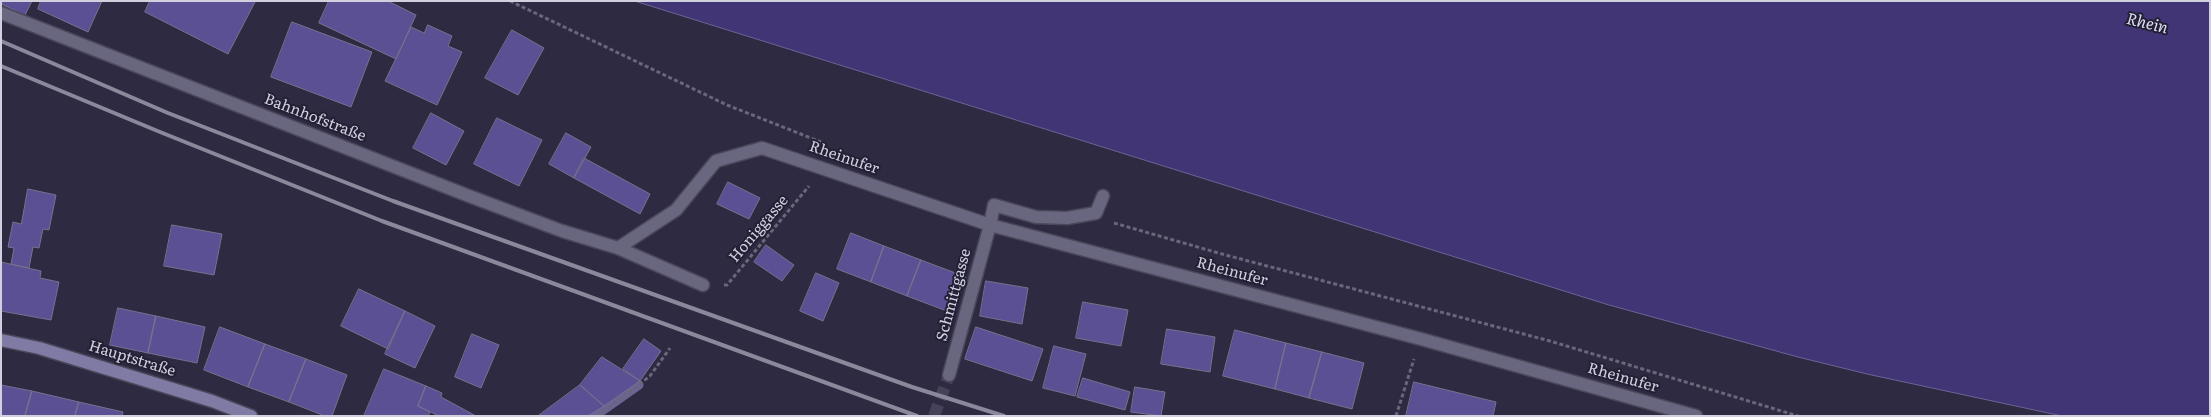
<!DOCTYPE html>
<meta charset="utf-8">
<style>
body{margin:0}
#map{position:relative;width:2211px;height:417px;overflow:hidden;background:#2d2a41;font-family:Literata,serif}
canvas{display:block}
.frame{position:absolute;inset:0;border:2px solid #d1d0de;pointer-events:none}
</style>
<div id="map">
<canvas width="2211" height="417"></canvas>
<div class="frame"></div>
</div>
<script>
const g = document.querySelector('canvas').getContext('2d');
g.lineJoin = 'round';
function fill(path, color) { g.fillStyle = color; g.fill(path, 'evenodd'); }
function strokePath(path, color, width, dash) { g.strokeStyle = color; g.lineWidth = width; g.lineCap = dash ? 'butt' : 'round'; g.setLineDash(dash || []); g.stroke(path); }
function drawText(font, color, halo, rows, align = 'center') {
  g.font = font + ' Literata,serif'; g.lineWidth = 4; g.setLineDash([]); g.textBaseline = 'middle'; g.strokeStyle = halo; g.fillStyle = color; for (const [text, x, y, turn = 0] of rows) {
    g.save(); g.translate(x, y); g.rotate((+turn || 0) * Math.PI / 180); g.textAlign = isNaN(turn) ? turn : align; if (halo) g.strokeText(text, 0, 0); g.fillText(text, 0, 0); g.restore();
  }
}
const water = new Path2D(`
 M635,1h1575v415h-148l-195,-42 -69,-17 -189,-52z`);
const stream = new Path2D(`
 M595,416l44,-31`);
const building = new Path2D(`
 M1,1h31l-7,14 -24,-11z
 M41,1h61l-14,31 -50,-23z
 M150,1h104l1,1 -27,52 -83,-42z
 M329,1h59l28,14 -20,44 -77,-36z
 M292,22l80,30 -21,55 -80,-30z
 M428,25l24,11 -4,10 14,6 -25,53 -52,-24 26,-54 13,6z
 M512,30l32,18 -26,47 -33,-17z
 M431,113l33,18 -18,34 -33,-17z
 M497,118l45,22 -23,46 -45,-22z
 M566,133l25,14 -17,31 -25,-14z
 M584,158l66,36 -10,20 -66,-36z
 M728,182l32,16 -11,21 -32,-15z
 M28,189l28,6 -7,35 -6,-1 -4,19 -6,-1 -4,21 -18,-4 3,-16 -6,-1 5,-25 8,2z
 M172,225l50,9 -8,41 -50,-9z
 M851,233l33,13 -13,36 -34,-13z
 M766,245l28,20 -12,16 -28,-19z
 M884,246l37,14 -14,36 -36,-14z
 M921,260l45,17 -14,36 -45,-17z
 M1,262l40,9 -1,7 19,4 -8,38 -50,-9z
 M816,273l23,10 -16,38 -23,-10z
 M986,281l42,7 -6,36 -42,-8z
 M359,289l46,22 -17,38 -47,-23z
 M1083,302l45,8 -7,36 -45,-8z
 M118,308l38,8 -8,37 -38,-8z
 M405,311l30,15 -20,42 -30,-14z
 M156,316l49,11 -8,36 -49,-10z
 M220,327l45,17 -17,43 -44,-17z
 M976,327l67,22 -11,32 -67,-22z
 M1167,329l48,8 -5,35 -49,-8z
 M1235,330l51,13 -11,46 -52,-13z
 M472,334l27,11 -18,43 -26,-11z
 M644,339l17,12 -21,30 -17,-12z
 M1286,343l36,9 -13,46 -34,-9z
 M265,344l41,15 -17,43 -41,-15z
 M1054,346l32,8 -11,42 -32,-8z
 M1322,352l42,11 -12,46 -43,-11z
 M602,357l38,24 -36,25 -24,-21z
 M306,359l41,16 -15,41h-7l-36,-14z
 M384,369l42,17 -8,20 12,6 -2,4h-64z
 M1083,378l47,14 -5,18 -48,-13z
 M1414,382l82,20 -3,14h-87z
 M1,385l31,6 -7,25h-24z
 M580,385l24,21 -16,10h-50z
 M426,386l16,7 -1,4 35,19h-37l-21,-10z
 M1135,387l30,5 -4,24 -30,-4z
 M32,391l47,11 -4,14h-50z
 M79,402l44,10 -1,4h-47z`);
const minorTunnel = new Path2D(`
 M934,416l15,-41`);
const path = new Path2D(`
 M510,1l217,104 94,37
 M1114,223l108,31 328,87 248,75
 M724,285h3l82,-99
 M598,416l52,-40 20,-28
 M1396,416l18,-57`);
const service = new Path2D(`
 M990,225l4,-20 42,12 31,1 29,-5 7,-17`);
const minor = new Path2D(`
 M1,13l468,183 93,35 56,17 85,37
 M618,248l58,-38 40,-49 46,-13 228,77 431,114 275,77
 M949,375l41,-150`);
const secondary = new Path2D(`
 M1,340l38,8 173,53 39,15`);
const rail = new Path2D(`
 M1,41l167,72 225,88 519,186 92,29
 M1,66l159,66 222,89 535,195`);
const streetNames = [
 ["Bahnhofstraße",315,118,21],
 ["Rheinufer",844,158,19],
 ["Honiggasse",759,229,-50],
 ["Rheinufer",1232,272,15],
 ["Schmittgasse",954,295,-75],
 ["Hauptstraße",132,359,17],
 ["Rheinufer",1623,378,16]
];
const waterNames = [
 ["Rhein",2147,24,14]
];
fill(water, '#423576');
strokePath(water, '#6d6495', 1);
strokePath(stream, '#6d6495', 9);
fill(building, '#5b5093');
strokePath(building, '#75738d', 1);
strokePath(minorTunnel, '#464359', 12, [12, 6]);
strokePath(service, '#4a475a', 15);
strokePath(minor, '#4a475a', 15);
strokePath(secondary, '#4a475a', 15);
strokePath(path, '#69677b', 3, [4, 2.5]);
strokePath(service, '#696680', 12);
strokePath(minor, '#696680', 12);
strokePath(secondary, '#807ba4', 12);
strokePath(rail, '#8a889a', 4);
drawText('15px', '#d1d0de', '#232036', streetNames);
drawText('italic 16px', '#dfdef2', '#232036', waterNames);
</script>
